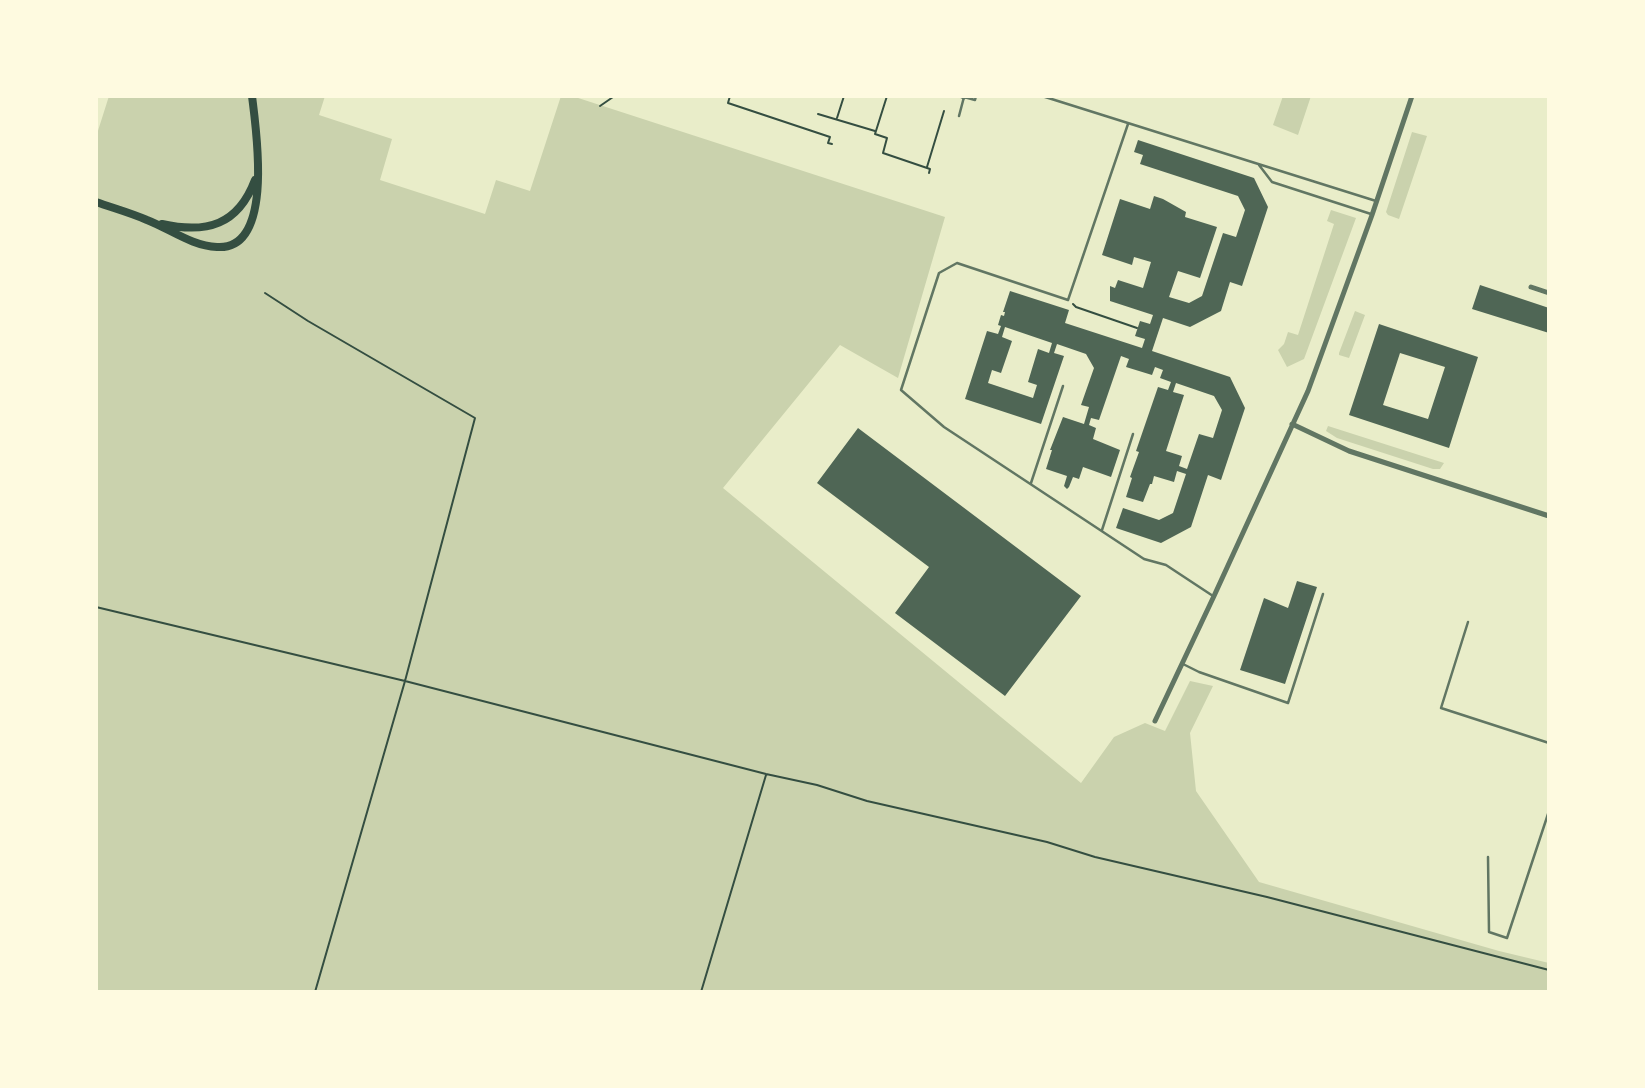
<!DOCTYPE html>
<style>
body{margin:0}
#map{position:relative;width:1645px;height:1088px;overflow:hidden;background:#e9edc9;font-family:"DejaVu Sans",sans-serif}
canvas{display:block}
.frame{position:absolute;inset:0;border:98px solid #fefae0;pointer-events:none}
</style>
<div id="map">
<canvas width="1645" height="1088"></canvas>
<div class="frame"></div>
</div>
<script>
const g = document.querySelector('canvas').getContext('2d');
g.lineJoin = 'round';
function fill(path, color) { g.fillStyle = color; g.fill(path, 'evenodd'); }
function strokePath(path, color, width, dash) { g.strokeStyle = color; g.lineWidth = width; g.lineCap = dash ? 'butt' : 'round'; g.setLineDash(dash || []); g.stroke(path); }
const green = new Path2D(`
 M109,96h216l-6,19 73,24 -12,41 105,34 11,-34 34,11 31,-95h11l373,121 -47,161 -58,-33 -117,143 358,295 33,-46 31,-14 20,8 25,-50 23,5 -23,47 6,58 63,91 240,69 50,12v29h-1453v-855z
 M1283,96h28l-13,39 -25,-10z
 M1412,132l15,4 -28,83 -11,-4 -2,-3z
 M1331,210l25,8 -52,141 -17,8 -9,-17 6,-6 4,-12 10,3 36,-111 -7,-3z
 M1355,311l10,4 -16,43 -10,-3v-2z
 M1328,426l116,37 -4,6h-7l-96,-31 -11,-7z`);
const building = new Path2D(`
 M1138,140l116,38 14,29 -26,79 -12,-4 -9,29 -31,16 -27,-9 -11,33 78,26 15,31 -24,72 -13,-5 -17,52 -30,16 -45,-15 7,-20 36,12 14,-7 13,-39 -9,-3 -3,11 -20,-6 -2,8h-2l-7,18 -17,-5 6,-19 -2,-1 9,-25 -3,-1 22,-64 10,3 3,-8 -11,-4 3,-8 -8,-3 -3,8 -26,-8 3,-8 -8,-3 -22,64 -8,-2 -2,7 7,3 -3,11 27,11 -9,27 -28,-10 -4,12 -6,-2 -4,10 -2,2 -3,-3 3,-10 -21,-7 6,-19h-2l13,-33 21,7 5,-17 -8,-2 13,-37 -8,-14 -29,-10 -3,9 10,3 -23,68 -76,-25 22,-68 11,3 3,-8 -3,-1 3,-10 3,1 1,-4h-2l7,-21 59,19 -4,13 77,25 3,-9 -10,-3 5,-15 10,3 3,-9 -43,-14v-15l5,2 3,-8 25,8 8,-26 -17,-5 -2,8 -30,-10 18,-56 30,10 4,-13 9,3 23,13 -1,5 32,10 -17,51 -22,-7 -9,26 20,6 13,-7 21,-63 13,4 9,-27 -7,-14 -98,-32 3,-9 -9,-3zM1005,327l47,16 -3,10 -11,-4 -10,33 9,3 -4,13 -45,-15 4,-13 9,3 11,-32 -10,-4zM1176,383l38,13 8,14 -9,28 -14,-4 -12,35 -8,-3 3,-10 -16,-5 18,-56 -11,-3z
 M1480,285l69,23v25l-77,-24z
 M1379,324l99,33 -29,91 -100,-33zM1400,353l45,14 -17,52 -45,-14z
 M858,428l223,168 -76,100 -110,-83 34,-46 -112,-84z
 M1297,581l20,6 -32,97 -45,-14 24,-72 24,10z`);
const path = new Path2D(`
 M730,96l-2,7 102,34 -2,6 4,1
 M887,96l-12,38 12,4 -4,15 47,16 -1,4
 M600,106l13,-9 4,-1
 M818,114l57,17
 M837,118l7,-22
 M927,167l17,-56
 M265,293l43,28 167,97 -70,263 -90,311
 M1073,304l3,3 61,21
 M96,607l309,74 361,93 51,11 50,16 180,41 48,15 172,40 282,73
 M701,992l65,-217`);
const service = new Path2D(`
 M1042,96l334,105
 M959,116l5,-19 11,3 1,-4
 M1128,124l-60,176 -111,-37 -18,10 -38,117 43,37 200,132 22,6 47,31
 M1259,165l13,17 99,32
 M1031,483l32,-97
 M1102,530l31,-96
 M1468,622l-27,86 108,35
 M1183,664l16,8 89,31 35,-109
 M1488,857l1,75 18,6 42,-127`);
const minor = new Path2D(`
 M962,96l2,1
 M1531,287l18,6
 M1292,424l57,27 200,65
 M1155,721l59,-125 94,-205 64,-176 40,-119`);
const secondary = new Path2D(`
 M96,202c17,6 35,11 51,18 23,9 45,26 70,27 58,4 39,-118 35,-151
 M162,224c45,10 76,1 93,-44`);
fill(green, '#cad2ad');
fill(building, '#4f6655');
strokePath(path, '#344e41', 2);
strokePath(service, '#617663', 2.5);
strokePath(minor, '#617663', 5);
strokePath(secondary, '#344e41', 8);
</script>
